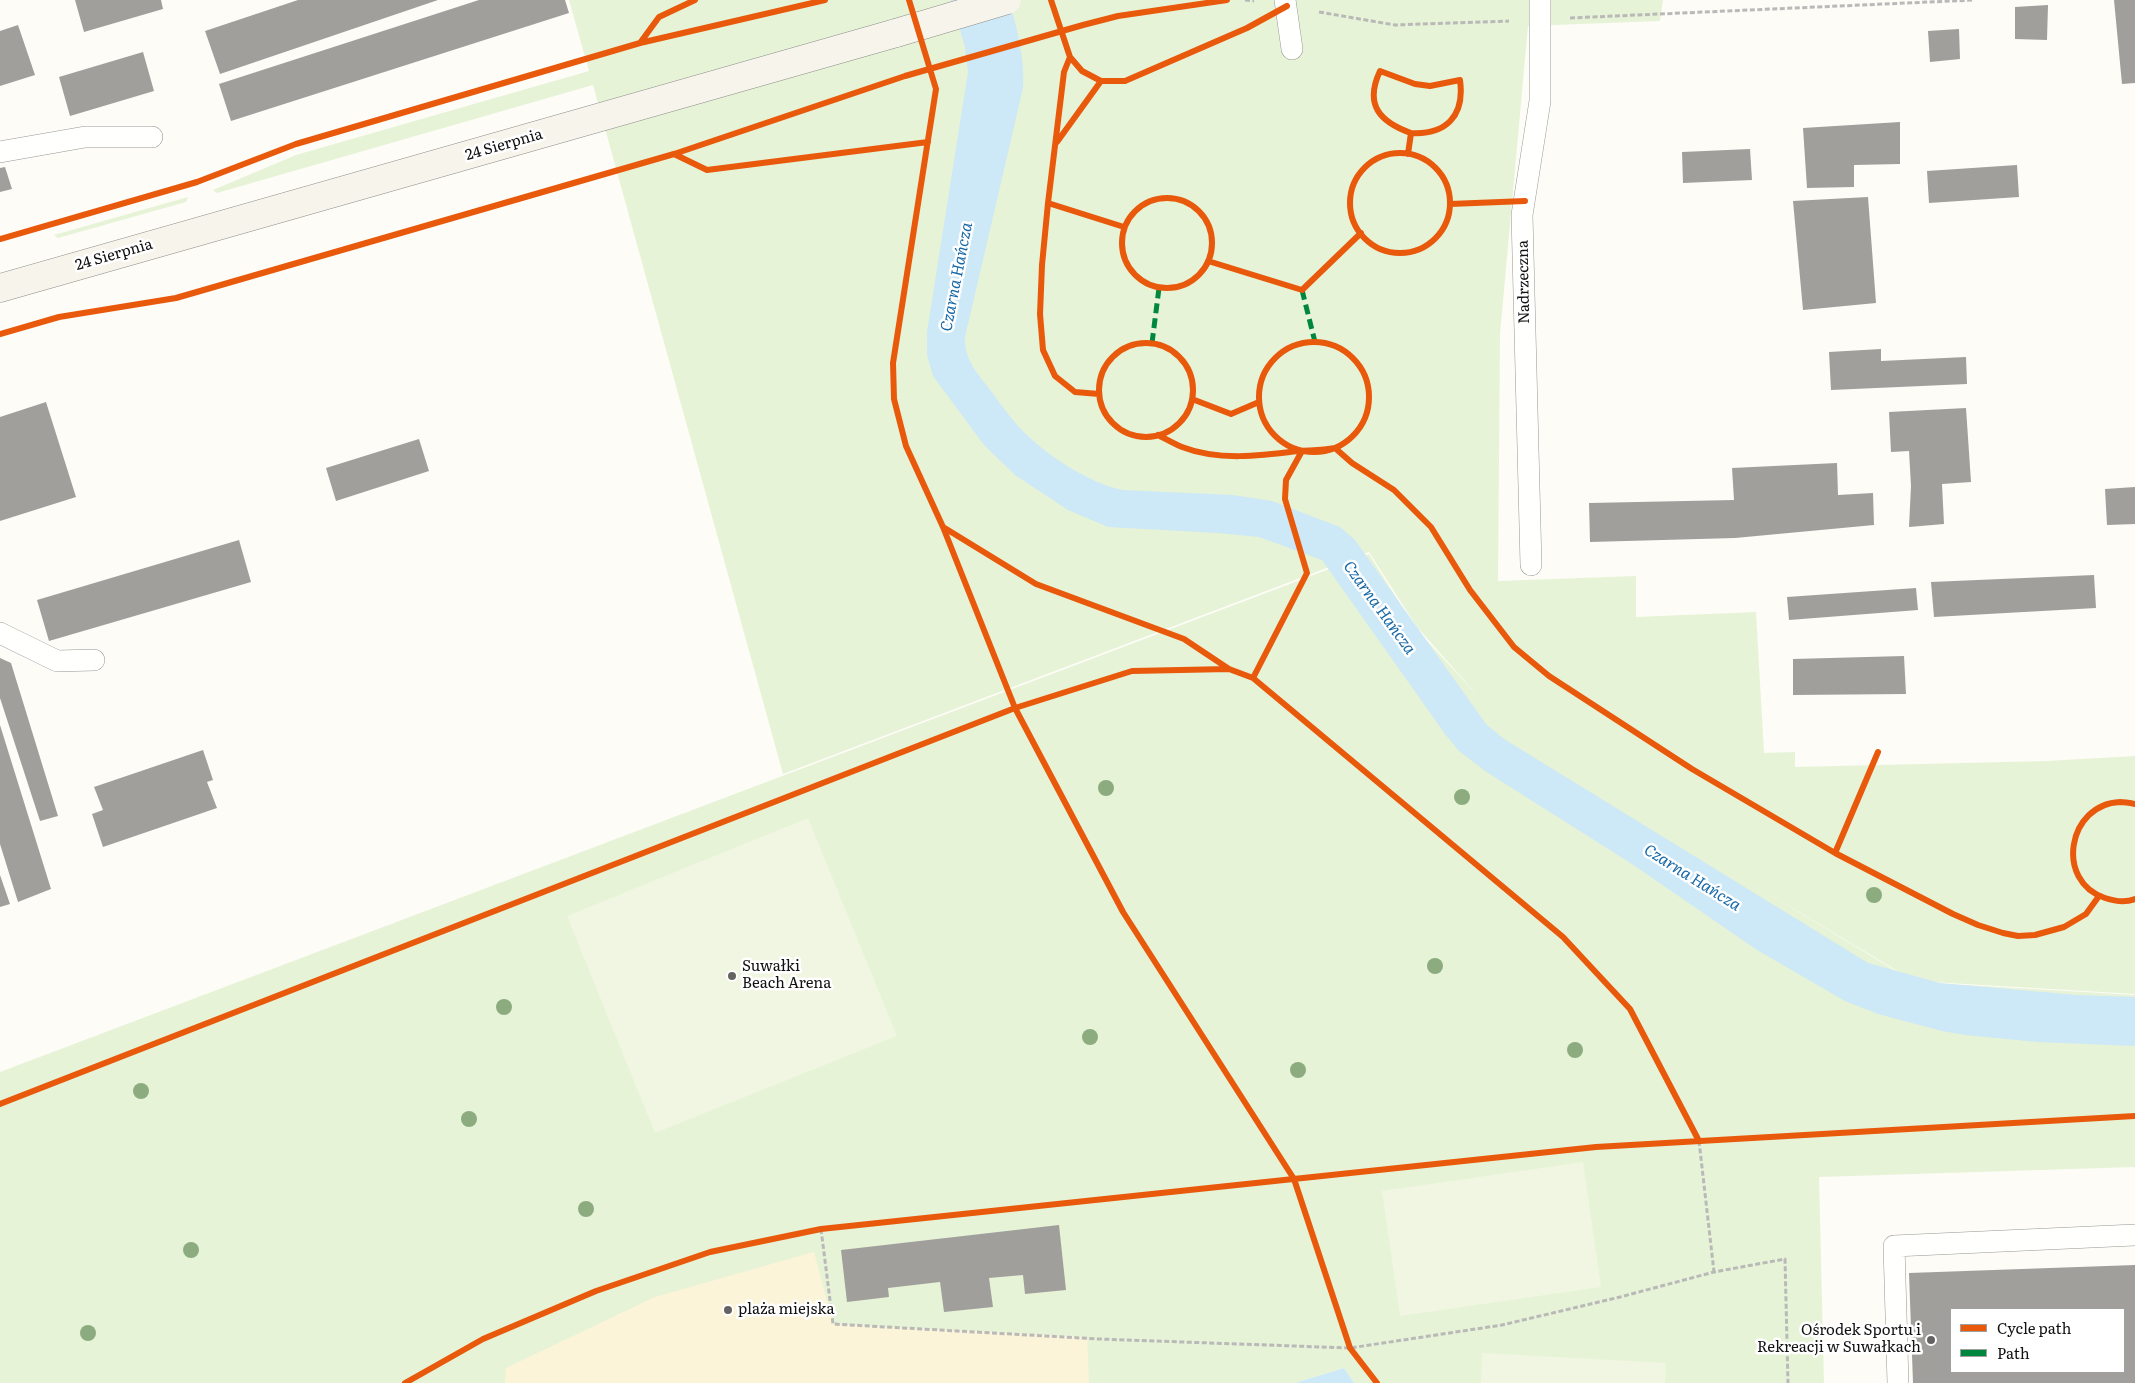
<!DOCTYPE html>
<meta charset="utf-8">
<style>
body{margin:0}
#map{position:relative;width:2135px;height:1383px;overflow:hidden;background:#fdfcf7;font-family:Literata,serif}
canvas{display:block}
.legend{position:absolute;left:1950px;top:1308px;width:175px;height:65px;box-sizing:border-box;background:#fff;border:1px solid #a0a0a0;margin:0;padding:6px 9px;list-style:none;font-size:15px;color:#111}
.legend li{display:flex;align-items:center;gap:10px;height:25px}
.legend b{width:25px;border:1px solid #a0a0a0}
</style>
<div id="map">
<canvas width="2135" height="1383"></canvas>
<ul class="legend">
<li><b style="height:6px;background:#e8590c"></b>Cycle path</li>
<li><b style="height:6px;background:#00873e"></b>Path</li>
</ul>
</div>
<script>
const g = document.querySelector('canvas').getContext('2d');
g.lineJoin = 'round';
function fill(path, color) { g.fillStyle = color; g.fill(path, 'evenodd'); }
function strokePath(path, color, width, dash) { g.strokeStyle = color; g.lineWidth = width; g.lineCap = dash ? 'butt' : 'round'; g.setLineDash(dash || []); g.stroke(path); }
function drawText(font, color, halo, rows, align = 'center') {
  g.font = font + ' Literata,serif'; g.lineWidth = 5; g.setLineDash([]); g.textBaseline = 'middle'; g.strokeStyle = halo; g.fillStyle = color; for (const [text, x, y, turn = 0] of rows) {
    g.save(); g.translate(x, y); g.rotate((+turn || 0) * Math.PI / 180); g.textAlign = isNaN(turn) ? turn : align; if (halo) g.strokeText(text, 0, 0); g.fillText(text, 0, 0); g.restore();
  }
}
const green = new Path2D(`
 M569,0h1094l-3,21 -132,5 -28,308 -2,247 138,-5v41l120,-5 8,141 31,-1v15l252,-6 88,-5v238l-221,-13 -170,-102 170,103 221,13v172l-316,10 5,206h-470l-10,-15 -49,15h-1295v-311l1369,-518 47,75 63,68 -62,-70 -48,-75 -586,222 -190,-689 -376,108 -4,-3 83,-35 293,-84z
 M188,197l-2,5 -128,36 -4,-3z`);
const sand = new Path2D(`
 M814,1252l19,72 254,13 2,46h-584l1,-15 149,-71z`);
const pitch = new Path2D(`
 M808,818l89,218 -242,97 -88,-217z
 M1583,1162l18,125 -201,29 -18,-125z
 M1482,1353l184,10 -1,20h-184z`);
const water = new Path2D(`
 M951,0h58c8,30 16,57 14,88l-58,249c-1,23 13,37 26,54 9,12 18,25 28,36 25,27 69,56 104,63l110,5 39,6 68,26 15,13 131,184 18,15 364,224 72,20 137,12 58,2v49l-97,-4 -73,-7 -23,-4 -64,-17 -33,-13 -88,-51 -125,-86 -147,-93 -26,-20 -14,-17 -123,-174 -63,-23 -41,-4 -110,-6 -40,-17 -53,-35 -31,-30 -51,-69 -6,-21v-23l41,-260 -3,-25z
 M1344,1368l10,15h-59z`);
const building = new Path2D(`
 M75,0h86l2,9 -79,23z
 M298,0h140l-218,74 -15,-43z
 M479,0h86l4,13 -338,108 -12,-37z
 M2114,0h21v83l-13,1z
 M2048,5l-1,35 -32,-1v-32z
 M18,25l17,50 -35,11v-55z
 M1959,29l1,30 -30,3 -2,-31z
 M143,52l11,39 -84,25 -11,-39z
 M1900,122v42l-46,1v22l-47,1 -4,-60z
 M1750,149l2,31 -69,3 -1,-31z
 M2017,165l2,32 -90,6 -2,-32z
 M5,167l7,22 -12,3v-24z
 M1868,197l8,106 -73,7 -10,-109z
 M1881,349v12l85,-4 1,27 -136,6 -2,-38z
 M46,402l30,95 -76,24v-104z
 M1966,408l5,74 -29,2 2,40 -35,3 2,-41 -2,-35 -18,1 -2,-40z
 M419,439l10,32 -93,30 -10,-33z
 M1837,463l1,32 35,-2 1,32 -139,13 -145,4 -1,-39 145,-3 -2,-32z
 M2135,487v37l-28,1 -2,-36z
 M239,540l12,42 -202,59 -12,-41z
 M2094,575l2,33 -162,9 -3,-35z
 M1916,588l2,22 -129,10 -2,-23z
 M1904,656l2,38 -113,1v-36z
 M0,658l11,5 47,153 -18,5 -40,-123z
 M0,725l51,164 -33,13 -18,-58z
 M203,750l10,30 -6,2 10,26 -114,39 -11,-33 11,-4 -9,-23z
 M0,875l10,29 -10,3z
 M1059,1225l7,65 -41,4 -2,-19 -34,3 4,29 -49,5 -4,-30 -52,6 1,9 -42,5 -6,-52z
 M2135,1265v118h-222l-4,-110zM1951,1309h173v63h-173z`);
const path = new Path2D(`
 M1051,0l19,57 12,14 19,10h24l133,-59
 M1245,0l9,1
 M1319,12l76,13 114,-4
 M1570,18l404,-18
 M1083,25l35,-9 109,-16
 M640,43l19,-26 36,-17
 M927,60l9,29 -43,274 1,36 12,47 37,81 72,181 108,204 171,267 56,169 27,35
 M675,154l32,16 221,-28
 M0,239l197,-57 99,-38 344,-101 185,-43
 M0,334l59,-17 117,-19 498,-144 231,-78
 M1699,1141l15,131
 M821,1229l12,95 266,15 251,9 152,-23 118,-28 94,-25 71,-13 3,124`);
const service = new Path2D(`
 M1285,0l7,49
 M0,152l85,-15h67
 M1531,565l-9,-350 18,-114v-101
 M0,633l57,28 37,-1
 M1898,1383l-4,-137 241,-11`);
const secondary = new Path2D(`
 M0,288l896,-255`);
const secondaryBridge = new Path2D(`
 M896,33l111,-33`);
const quiet = new Path2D(`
 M1302,290l13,52
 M1152,343l7,-55`);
const cycleway = new Path2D(`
 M909,0l27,89 -43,274 1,36 12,47 37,81 72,181 108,204 171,267 56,169 27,35
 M1051,0l19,57 12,14 19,10h24l122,-53 40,-22
 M640,43l19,-26 36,-17
 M1070,57l-6,15 -16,131 -6,62 -2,49 3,36 12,26 20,16 24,2
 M1057,142l44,-61
 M1350 203a50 50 0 1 1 100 0a50 50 0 1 1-100 0Z
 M674,154l33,16 221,-28
 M1408,154l3,-21c-31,-11 -47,-28 -31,-62l35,13 15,2 30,-6c5,36 -14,55 -49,53
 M1122 243a45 45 0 1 1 90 0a45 45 0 1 1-90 0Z
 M1048,203l76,24
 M1450,204l75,-3
 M0,239l197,-57 99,-38 344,-101 185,-43
 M1208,261l94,29 59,-57
 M0,334l59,-17 117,-19 498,-144 231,-78 178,-51 35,-9 109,-16
 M1259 397a55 55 0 1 1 110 0a55 55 0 1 1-110 0Z
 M1099 390a47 47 0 1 1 94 0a47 47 0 1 1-94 0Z
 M1192,399l39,15 28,-12
 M1158,435c8,4 16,9 24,12 36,14 78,9 115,4 13,-1 25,0 38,-3l17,15 42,27 37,37 39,63 44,57 35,29 143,93 143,84 118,61 25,11 25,8 15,3 17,-1 29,-8 22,-13 13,-18
 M943,527l93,57 148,55 45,30 24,9 310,259 67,72 69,132
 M1253,678l54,-105 -22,-74 1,-19 16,-29
 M2135,804c-5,-1 -11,-2 -15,-2 -52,2 -66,79 -15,96 9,3 20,5 30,1
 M1835,853l43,-101
 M0,1104l1015,-396 117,-37 97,-2
 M405,1383l78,-44 113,-48 114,-39 111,-23 775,-82 539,-31`);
const trees = [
 [1106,788],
 [1462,797],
 [1874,895],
 [1435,966],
 [504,1007],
 [1090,1037],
 [1575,1050],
 [1298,1070],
 [141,1091],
 [469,1119],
 [586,1209],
 [191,1250],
 [88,1333]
];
const markers = [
 [732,976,5,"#646362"],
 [728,1310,5,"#646362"],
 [1931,1340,5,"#646362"]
];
const streetNames = [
 ["24 Sierpnia",504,145,-16],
 ["24 Sierpnia",114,255,-16],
 ["Nadrzeczna",1524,282,-91]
];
const poiNames = [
 ["Suwałki",742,967],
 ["Beach Arena",742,984],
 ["plaża miejska",738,1310],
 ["Ośrodek Sportu i",1921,1331,"right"],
 ["Rekreacji w Suwałkach",1921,1348,"right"]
];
const waterNames = [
 ["Czarna Hańcza",957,277,-79],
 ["Czarna Hańcza",1379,608,54],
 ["Czarna Hańcza",1692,878,32]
];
fill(green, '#e7f3d7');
fill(sand, '#fcf4d9');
fill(pitch, '#f0f6e1');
fill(water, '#cde8f7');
fill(building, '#a19f9c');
strokePath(service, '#979795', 22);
strokePath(secondary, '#8e8d8b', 29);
strokePath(path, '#b9b9b8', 3, [5, 2.5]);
strokePath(service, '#fffffe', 21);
strokePath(secondary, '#f6f4eb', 28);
strokePath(secondaryBridge, '#8e8d8b', 29, []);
strokePath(secondaryBridge, '#f6f4eb', 28);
strokePath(quiet, '#00873e', 5, [10, 5]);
strokePath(cycleway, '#e8590c', 6);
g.fillStyle = '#8cac80';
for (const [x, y] of trees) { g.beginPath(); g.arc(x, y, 8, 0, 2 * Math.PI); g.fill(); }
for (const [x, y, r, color] of markers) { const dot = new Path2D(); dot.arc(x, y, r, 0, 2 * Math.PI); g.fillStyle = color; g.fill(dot); strokePath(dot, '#fff', 2); }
drawText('15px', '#111', '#fff', streetNames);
drawText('15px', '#111', '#fff', poiNames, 'left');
drawText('italic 16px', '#1768a6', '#fff', waterNames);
</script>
